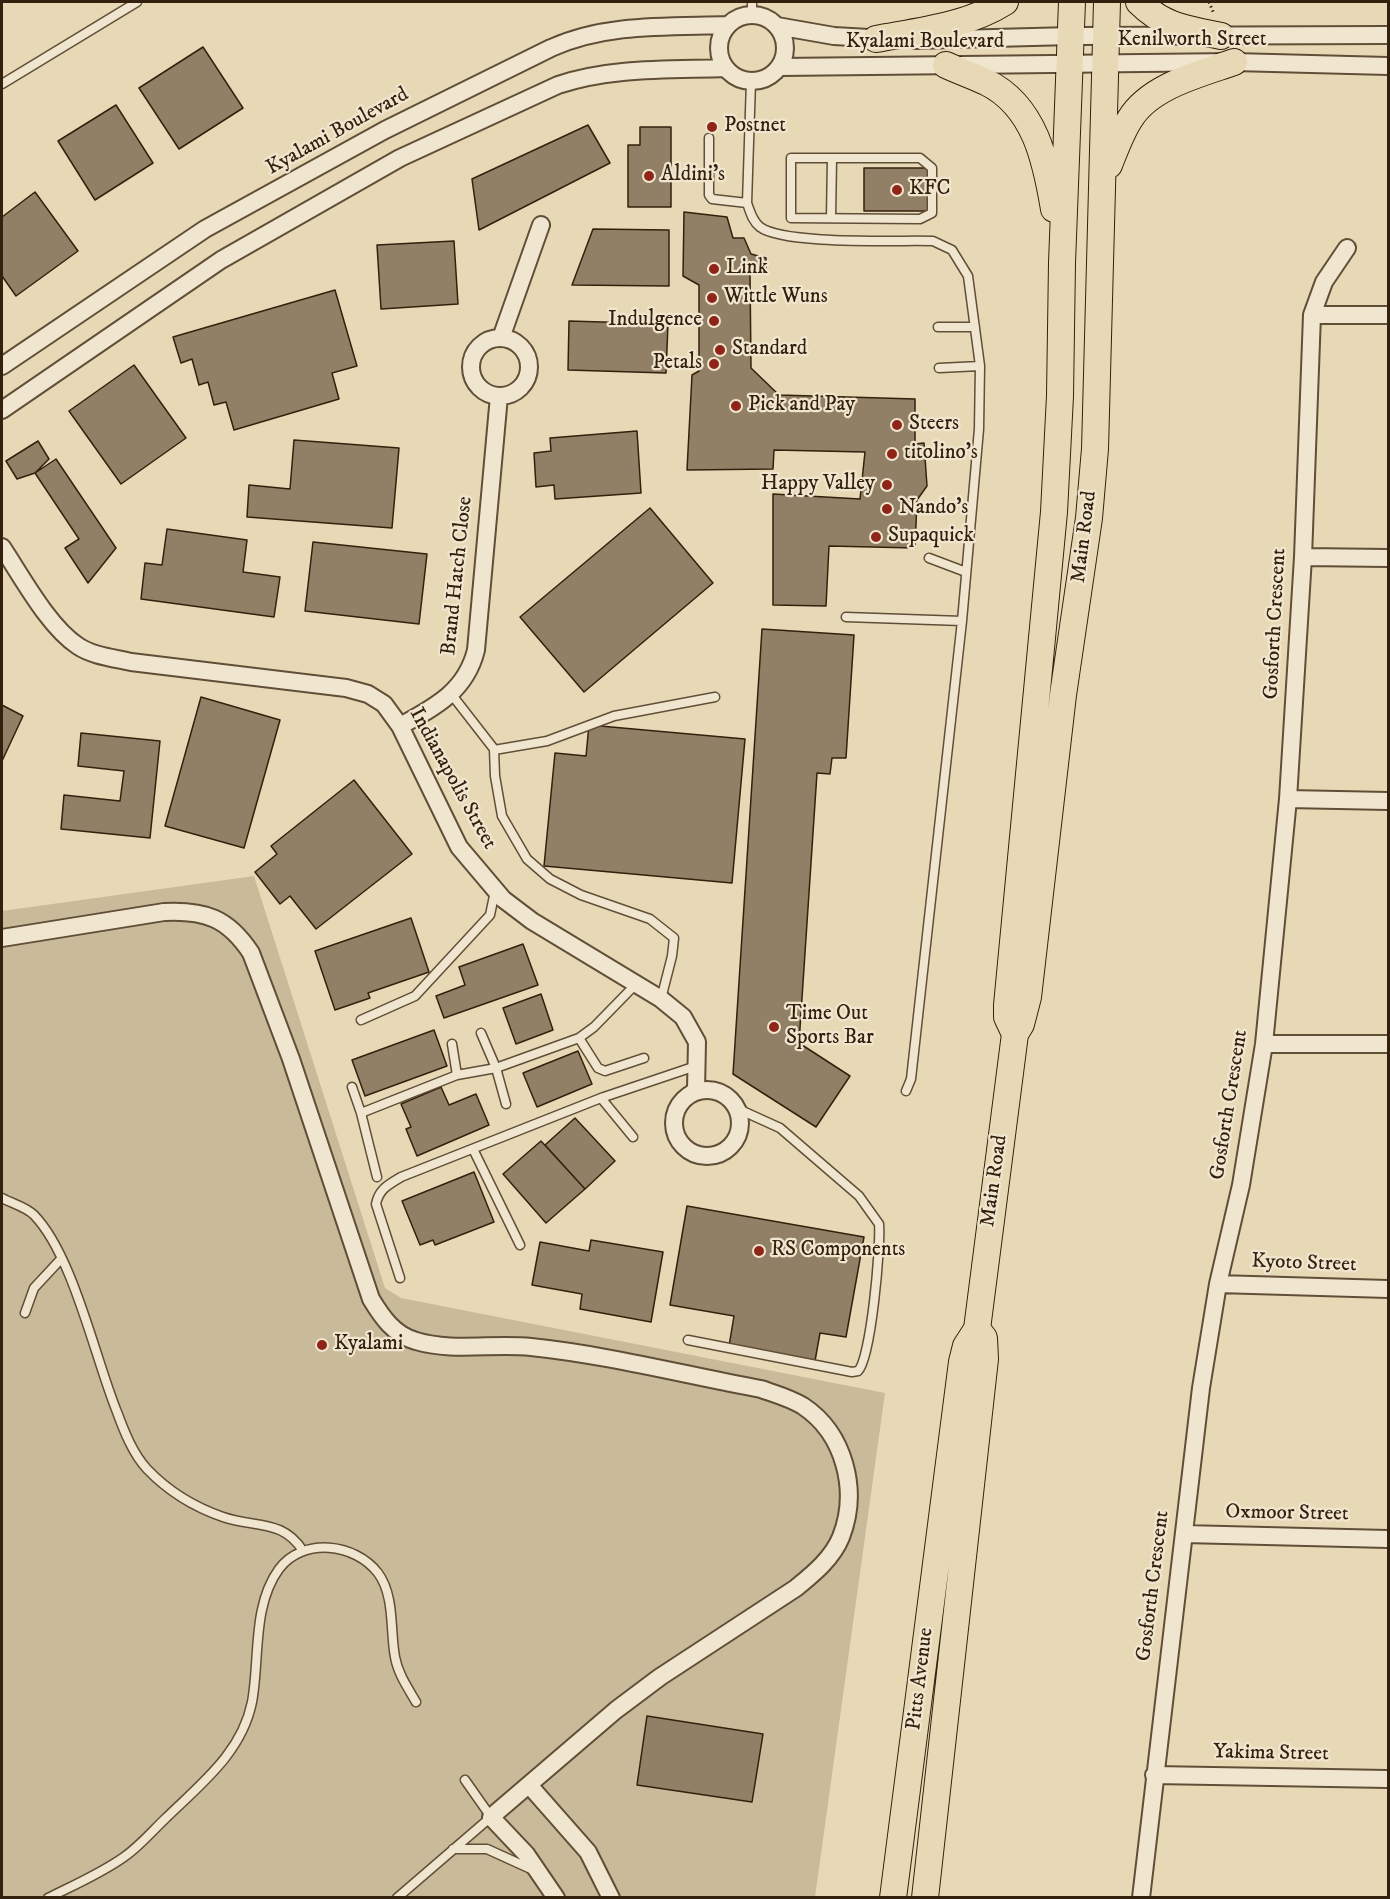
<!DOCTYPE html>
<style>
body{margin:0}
#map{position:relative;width:1390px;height:1899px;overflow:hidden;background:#e8d9b6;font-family:"IM FELL DW Pica",serif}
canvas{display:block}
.frame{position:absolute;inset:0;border:3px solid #33200d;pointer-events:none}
</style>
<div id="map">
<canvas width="1390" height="1899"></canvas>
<div class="frame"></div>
</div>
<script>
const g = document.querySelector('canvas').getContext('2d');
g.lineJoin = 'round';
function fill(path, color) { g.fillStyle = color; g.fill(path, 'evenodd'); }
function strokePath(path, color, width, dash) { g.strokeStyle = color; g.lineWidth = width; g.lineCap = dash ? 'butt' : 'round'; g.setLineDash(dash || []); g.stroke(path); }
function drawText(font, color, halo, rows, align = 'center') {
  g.font = font + ' "IM FELL DW Pica",serif'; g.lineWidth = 4.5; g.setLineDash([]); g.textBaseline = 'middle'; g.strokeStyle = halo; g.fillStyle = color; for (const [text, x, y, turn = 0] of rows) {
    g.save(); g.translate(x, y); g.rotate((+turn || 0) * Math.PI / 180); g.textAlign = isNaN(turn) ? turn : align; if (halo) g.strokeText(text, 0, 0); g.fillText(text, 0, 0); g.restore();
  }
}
const green = new Path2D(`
 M254,876l131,412 16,10 484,95 -70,504h-813v-986z`);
const building = new Path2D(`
 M203,47l40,61 -64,41 -40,-61z
 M116,105l37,58 -58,37 -37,-59z
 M588,125l22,38 -131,67 -7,-51z
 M640,127h31v80h-43v-62h12z
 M864,168h65v43h-65z
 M35,192l43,59 -62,45 -14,-20v-59z
 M684,212l43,5 6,21h11l7,16 15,4v11l-16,4 1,95 28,27 136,4v45l9,-1 3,43 -10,14 -2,48 -86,-2 -3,60 -53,-1v-111l87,5 5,-47 -91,-2 -1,19 -86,1 5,-95 7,-4v-86l-16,-9z
 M593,229l76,1v56l-97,-1z
 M454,241l4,63 -77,5 -4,-64z
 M335,290l22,76 -25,7 7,26 -105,31 -8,-28 -12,3 -6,-23 -9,3 -7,-26 -11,4 -8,-26z
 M569,321l99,3 -2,49 -98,-3z
 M134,365l52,73 -65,46 -52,-73z
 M637,431l4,62 -86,6 -1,-14 -18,2 -2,-34 17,-2 -1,-13z
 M294,440l105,8 -7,80 -145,-11 2,-32 41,4z
 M38,441l11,18 -14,14 -18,6 -11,-18z
 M56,459l60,89 -28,35 -23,-35 14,-9 -44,-66z
 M650,508l63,75 -129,109 -64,-75z
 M167,529l80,11 -4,32 37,5 -6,40 -133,-18 4,-36 17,2z
 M313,542l114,12 -8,70 -114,-13z
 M762,629l92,6 -8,123h-14l-2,16 -13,-1 -18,270 51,33 -34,51 -83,-53z
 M201,697l79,23 -36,128 -79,-22z
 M2,705l21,11 -21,45z
 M589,725l156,14 -13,144 -188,-17 11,-113 31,3z
 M81,733l79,8 -10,97 -89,-9 3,-34 56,6 4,-30 -46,-5z
 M354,780l58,74 -96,75 -26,-33 -10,8 -25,-32 22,-18 -6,-8z
 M411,918l18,54 -61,21 2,5 -35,12 -20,-59z
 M523,944l15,41 -94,33 -8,-22 29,-11 -6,-18z
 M541,994l12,36 -37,14 -13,-36z
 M434,1030l13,36 -82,30 -13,-36z
 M578,1051l14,33 -55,23 -14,-34z
 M441,1087l8,18 27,-11 13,31 -72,31 -11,-27 5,-2 -10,-23z
 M575,1118l40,43 -30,28 -40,-44z
 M541,1141l44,48 -39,34 -43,-49z
 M474,1172l20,50 -59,23 -2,-5 -13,5 -18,-44z
 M687,1206l177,31 -18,100 -26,-4 -5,28 -86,-15 5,-30 -64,-11z
 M591,1240l72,12 -12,70 -71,-13 2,-15 -50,-9 8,-43 49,9z
 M647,1716l116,18 -11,68 -115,-17z`);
const path = new Path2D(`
 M1209,2l5,12`);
const service = new Path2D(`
 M752,2v13
 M751,81l-4,122c3,8 5,18 13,24 24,18 138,13 173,14l19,9 16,26 12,90 -1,63 -17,192 -51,458 -5,12
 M2,84l135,-82
 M709,138v57l3,4 35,4
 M791,158h129l12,10v45l-12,6 -129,-1z
 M831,218l1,-60
 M938,327h37
 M939,368l41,-2
 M929,558l37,14
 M846,617l116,4
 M452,695l42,54 1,27 7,40 25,43 23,20 31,16 69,24 24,19 -2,18 -11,43
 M494,750l53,-9 67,-25 101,-19
 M361,1020l54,-24 75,-81 5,-24
 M481,1033l15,35 10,36
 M579,1038l19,30 7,3 39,-13
 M452,1044l5,31
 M352,1087l9,26
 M601,1098l32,39
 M473,1149l47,96
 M377,1177l-16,-64 96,-38 39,-7 83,-30 15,-11 42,-43
 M2,1198c9,5 24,9 32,17 39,40 61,143 83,197 7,19 16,42 30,57 21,22 47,38 76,48 32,11 60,2 80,34
 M400,1278l-24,-74c3,-15 12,-19 25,-27l200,-79 95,-32
 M25,1313l9,-25 27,-29
 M688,1340l164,32 6,-1c13,-12 23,-126 21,-147l-20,-28 -79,-68 -44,-20
 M453,1849h34l44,20
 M48,1898c26,-13 52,-24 76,-41 16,-11 29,-27 43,-40 35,-34 75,-65 85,-115 8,-43 0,-96 27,-133 24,-32 76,-26 99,4 17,23 12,58 17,84 3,17 13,31 21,45
 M397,1898l94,-81 -26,-37`);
const minor = new Path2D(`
 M719 48a33 33 0 1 1 66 0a33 33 0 1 1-66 0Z
 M777,26l57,10 52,3
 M915,40l157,-4 316,-1
 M780,67l454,-5 154,4
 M1312,315h76
 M501,338l40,-113
 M471 367a29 29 0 1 1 58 0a29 29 0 1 1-58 0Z
 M2,366l203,-137 180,-99 166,-82c55,-25 118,-21 177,-23
 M2,410l219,-150 179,-102 158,-73c54,-18 112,-15 168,-17
 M2,547c20,30 46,79 76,99 15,10 36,12 53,16l215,26 22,6 16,10 16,22 59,121 44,52 29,22 129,78 22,18 14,25 -1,48 -5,4
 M1303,557l85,1
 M400,726c35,-19 66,-35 76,-76l23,-254
 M1288,799l100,2
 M2,938l162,-26c41,-2 64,6 87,41l40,106 80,240c11,18 23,36 45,42 36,11 78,2 115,6 77,8 154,28 230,42 14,5 29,9 42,17 42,28 56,85 38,131 -9,22 -28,37 -45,51l-136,89 -44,33 -125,107 35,37 30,44
 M1264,1044h124
 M674 1123a33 33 0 1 1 66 0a33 33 0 1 1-66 0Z
 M1218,1284l170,5
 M1184,1534l204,5
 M1154,1775l234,4
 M529,1785l59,67 23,46
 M1141,1898l60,-510 17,-104 23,-99 23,-141 24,-245 15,-242 9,-242 12,-33 23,-34`);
const primary = new Path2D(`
 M1139,2c25,25 48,27 82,34
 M876,39c43,-8 91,-13 129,-37
 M946,65c13,6 27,11 40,17 49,24 60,79 68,127
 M1109,165c6,-15 12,-32 21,-46 20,-33 70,-45 104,-57
 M1015,1034l-8,-17v-12l47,-493 6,-116 2,-133 10,-261
 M893,1898l69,-536 4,-16 11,-17 38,-295 6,-10 7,-27 35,-302 26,-177 6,-69 12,-447
 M925,1898l60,-539 -1,-21 -7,-9`);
const markers = [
 [712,127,6,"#8f2418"],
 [649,176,6,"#8f2418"],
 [897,190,6,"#8f2418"],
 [714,269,6,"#8f2418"],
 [712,298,6,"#8f2418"],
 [714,321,6,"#8f2418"],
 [720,350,6,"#8f2418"],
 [714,364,6,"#8f2418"],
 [736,406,6,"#8f2418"],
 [897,425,6,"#8f2418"],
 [892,454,6,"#8f2418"],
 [887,485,6,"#8f2418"],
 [887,509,6,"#8f2418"],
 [876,537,6,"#8f2418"],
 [774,1027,6,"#8f2418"],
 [759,1251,6,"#8f2418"],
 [322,1345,6,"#8f2418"]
];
const streetNames = [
 ["Kenilworth Street",1192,41],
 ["Kyalami Boulevard",925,43],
 ["Kyalami Boulevard",338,132,-29],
 ["Main Road",1085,537,-83],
 ["Brand Hatch Close",458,576,-84],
 ["Gosforth Crescent",1276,624,-87],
 ["Indianapolis Street",452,779,61],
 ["Gosforth Crescent",1230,1105,-81],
 ["Main Road",995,1181,-82],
 ["Kyoto Street",1304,1264,2],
 ["Oxmoor Street",1287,1514,1],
 ["Gosforth Crescent",1154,1586,-83],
 ["Pitts Avenue",921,1679,-83],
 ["Yakima Street",1271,1754,1]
];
const poiNames = [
 ["Postnet",724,127],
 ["Aldini's",661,176],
 ["KFC",909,190],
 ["Link",726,269],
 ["Wittle Wuns",724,298],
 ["Indulgence",702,321,"right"],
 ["Standard",732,350],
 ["Petals",702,364,"right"],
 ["Pick and Pay",748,406],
 ["Steers",909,425],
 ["titolino's",904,454],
 ["Happy Valley",875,485,"right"],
 ["Nando's",899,509],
 ["Supaquick",888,537],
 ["Time Out",786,1015],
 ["Sports Bar",786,1039],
 ["RS Components",771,1251],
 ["Kyalami",334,1345]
];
fill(green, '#c9ba99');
fill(building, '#918065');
strokePath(building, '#33200d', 1.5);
strokePath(service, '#604e37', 11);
strokePath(minor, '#604e37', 20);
strokePath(primary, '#33200d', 28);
strokePath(path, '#33200d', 3, [1.5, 3]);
strokePath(service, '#f0e6d0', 8);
strokePath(minor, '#f0e6d0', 16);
strokePath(primary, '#e8d9b6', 26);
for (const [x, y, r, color] of markers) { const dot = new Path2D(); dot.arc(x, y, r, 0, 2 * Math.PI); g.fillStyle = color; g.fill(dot); strokePath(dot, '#f0e6d0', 2); }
drawText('21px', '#33200d', '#f0e6d0', streetNames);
drawText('21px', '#33200d', '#f0e6d0', poiNames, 'left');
</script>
